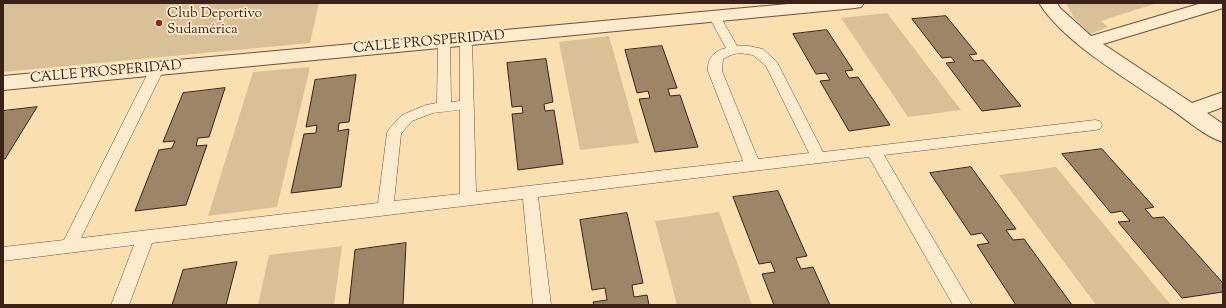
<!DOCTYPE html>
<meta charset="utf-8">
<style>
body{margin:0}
#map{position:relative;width:1226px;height:308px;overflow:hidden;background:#fae0b1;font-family:"Sorts Mill Goudy",serif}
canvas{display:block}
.frame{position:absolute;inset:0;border:4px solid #3b2218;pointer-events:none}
</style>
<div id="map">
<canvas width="1226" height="308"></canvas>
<div class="frame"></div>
</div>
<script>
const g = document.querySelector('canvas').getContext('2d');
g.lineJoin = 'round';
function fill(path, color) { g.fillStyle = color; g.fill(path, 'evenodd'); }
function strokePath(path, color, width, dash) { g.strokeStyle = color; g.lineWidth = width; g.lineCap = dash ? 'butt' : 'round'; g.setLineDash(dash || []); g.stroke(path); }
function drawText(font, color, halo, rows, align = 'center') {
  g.font = font + ' "Sorts Mill Goudy",serif'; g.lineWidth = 3.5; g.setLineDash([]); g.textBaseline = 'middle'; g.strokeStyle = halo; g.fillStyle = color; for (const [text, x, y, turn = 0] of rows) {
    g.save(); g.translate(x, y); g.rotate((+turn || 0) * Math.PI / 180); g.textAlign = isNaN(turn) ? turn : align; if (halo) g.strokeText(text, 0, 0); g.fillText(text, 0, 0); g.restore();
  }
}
const green = new Path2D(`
 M3,3h316l-9,40 -307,29z
 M1066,3h91l-56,18 7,6 -18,7 -16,-16z
 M887,13l74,97 -53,7 -67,-99z
 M609,36l30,107 -59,7 -21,-108z
 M310,67l-33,140 -69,9 45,-144z
 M1056,167l115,138h-75l-97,-130z
 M719,212l33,93h-75l-22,-84z
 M342,246l-8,59h-76l11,-50z`);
const building = new Path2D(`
 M946,16l31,38 -8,1 5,6 9,-1 38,46 -39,5 -36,-48 9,-1 -4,-5 -9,1 -30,-39z
 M827,30l26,40 -8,1 4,7 9,-1 32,48 -41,6 -29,-50 10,-1 -4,-7 -10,1 -23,-40z
 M662,46l15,42 -9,1 2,7 10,-1 18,52 -43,5 -16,-53 11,-1 -2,-7 -11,2 -12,-43z
 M546,59l7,43 -9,2 1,7 9,-1 9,54 -45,6 -6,-56 11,-1 -1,-7 -10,1 -5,-44z
 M356,75l-7,47 -10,1 -1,8 11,-2 -8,58 -50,6 13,-59 12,-1 1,-8 -11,2 9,-47z
 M225,88l-16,49 -11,1 -2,8 11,-1 -21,60 -51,6 24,-61 13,-2 3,-7 -12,1 20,-49z
 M37,107l-32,52h-2v-48z
 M1102,149l52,58 -9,2 8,9 11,-1 59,66v9l-41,6 -64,-76 12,-1 -8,-10 -11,2 -49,-59z
 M971,167l45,62 -10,1 7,10 11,-1 48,66h-56l-39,-60 12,-2 -7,-10 -11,2 -41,-62z
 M778,191l29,65 -11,2 5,11 12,-2 17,38h-56l-12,-31 13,-2 -4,-10 -12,2 -26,-67z
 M627,213l16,70 -11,2 2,12 13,-2 2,10h-55l-1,-3 14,-2 -2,-12 -13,2 -12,-70z
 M406,243l-3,62h-54l6,-55z
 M237,262l-11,43h-54l11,-35z`);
const lane = new Path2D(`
 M715,13l4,1 18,32h12l14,3 14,13 46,90 272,-32 5,1 2,4 -2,4 -5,1 -211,25 88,150h-19l-84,-148 -331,40 13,108h-18l-10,-106 -371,44 -23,62h-18l23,-60 -131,16v-14l61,-7 86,-171 2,-3 5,-1 5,1 2,3 -83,169 297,-35 9,-70 2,-4 13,-14 24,-10 11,-2 1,-61 2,-3h8l2,3 1,60 9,-1v-61l2,-3h8l2,3 4,152 267,-31 -35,-90c-1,-13 6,-20 18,-23l-17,-31 2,-3zM739,53l14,2 13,11 43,87 -51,6 -36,-88 1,-12 8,-4zM460,110v84l-66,7 7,-67 11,-13 21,-8z`);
const street = new Path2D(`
 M799,3h65l-3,4 -6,1 -852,82v-14z
 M1039,3h18l3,5 31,28 111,-33h21v5l-120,36 89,59 31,-11v15l-16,6 16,11v18c-19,-6 -37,-23 -54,-34 -41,-29 -103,-63 -130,-105z`);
const markers = [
 [159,23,4,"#8f2418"]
];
const poiNames = [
 ["Club Deportivo",167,15],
 ["Sudamérica",167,31]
];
const streetNames = [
 ["CALLE PROSPERIDAD",429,43,-5],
 ["CALLE PROSPERIDAD",106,73,-5]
];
fill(green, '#dac097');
fill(building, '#9e8568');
strokePath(building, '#3b2218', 1);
strokePath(lane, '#6b523e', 1);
strokePath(street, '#6b523e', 2);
fill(lane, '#fcebcc');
fill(street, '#fcebcc');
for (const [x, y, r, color] of markers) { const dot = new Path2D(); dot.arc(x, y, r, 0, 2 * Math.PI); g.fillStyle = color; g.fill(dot); strokePath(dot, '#fcebcc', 1.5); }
drawText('14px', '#3b2218', '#fcebcc', poiNames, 'left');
drawText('14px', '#3b2218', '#fcebcc', streetNames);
</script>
